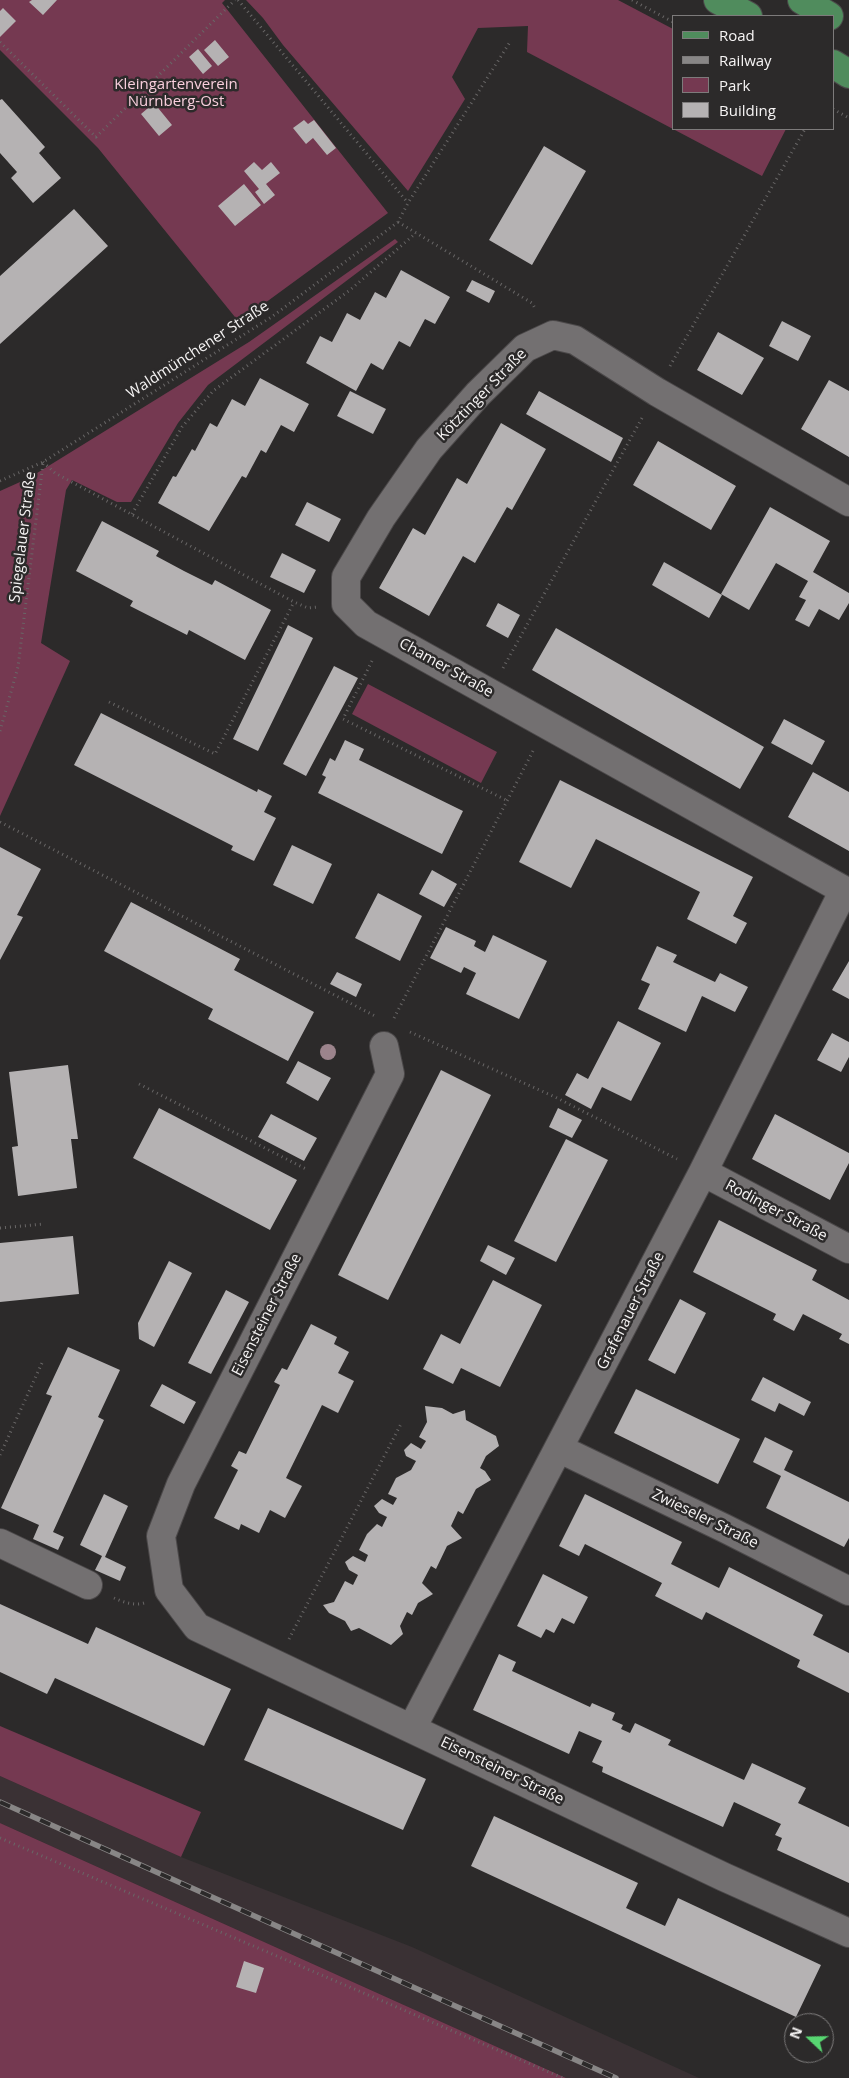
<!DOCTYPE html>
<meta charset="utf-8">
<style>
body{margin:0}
#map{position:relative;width:849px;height:2078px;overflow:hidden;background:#2c2a2a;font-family:"Open Sans",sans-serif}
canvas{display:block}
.legend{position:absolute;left:672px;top:15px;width:162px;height:115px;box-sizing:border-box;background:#2c2a2a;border:1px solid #7d7b7b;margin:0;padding:6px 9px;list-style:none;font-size:15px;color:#f6f4f4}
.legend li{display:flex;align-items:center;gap:10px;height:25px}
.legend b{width:25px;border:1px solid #7d7b7b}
.north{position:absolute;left:784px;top:2013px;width:50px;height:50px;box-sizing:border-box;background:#2c2a2a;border:1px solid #7d7b7b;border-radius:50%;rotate:291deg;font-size:14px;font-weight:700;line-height:20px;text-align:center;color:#f6f4f4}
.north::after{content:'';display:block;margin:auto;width:18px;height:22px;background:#57d671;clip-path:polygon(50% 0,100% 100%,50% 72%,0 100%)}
</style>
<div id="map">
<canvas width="849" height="2078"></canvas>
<ul class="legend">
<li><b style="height:6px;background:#508c5d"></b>Road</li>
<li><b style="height:6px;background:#888686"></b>Railway</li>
<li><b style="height:14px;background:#753951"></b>Park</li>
<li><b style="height:14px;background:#b5b2b3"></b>Building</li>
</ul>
<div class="north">N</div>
</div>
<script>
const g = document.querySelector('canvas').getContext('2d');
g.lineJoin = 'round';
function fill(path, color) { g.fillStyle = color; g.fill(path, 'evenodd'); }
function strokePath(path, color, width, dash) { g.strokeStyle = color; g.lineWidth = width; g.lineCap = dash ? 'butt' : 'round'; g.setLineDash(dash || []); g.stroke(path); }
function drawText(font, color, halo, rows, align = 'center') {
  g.font = font + ' "Open Sans",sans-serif'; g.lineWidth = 5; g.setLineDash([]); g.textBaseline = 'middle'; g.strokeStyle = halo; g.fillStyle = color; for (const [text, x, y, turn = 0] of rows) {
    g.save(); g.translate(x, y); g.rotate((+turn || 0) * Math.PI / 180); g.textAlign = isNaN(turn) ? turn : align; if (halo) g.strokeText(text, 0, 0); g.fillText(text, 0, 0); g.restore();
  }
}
const built = new Path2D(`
 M0,1776l181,81 231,90 287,131h-133l-566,-255z`);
const green = new Path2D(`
 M0,0h225l-3,3 166,210 -149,109 -141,-174 -98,-98z
 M246,0h372l55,29v100l-146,-77 1,-26 -50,2 -26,49 13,22 -57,92 -125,-146 -20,-27z
 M673,129h113l-24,47z
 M395,239l3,3 -190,143 -30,38 -47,79h-14l-45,-22 -6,10 -25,153 29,18 -70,155v-325l29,-13 220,-136z
 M368,684l129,68 -16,31 -129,-69z
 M0,1726l201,86 -20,45 -181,-81z
 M0,1823l566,255h-566z`);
const building = new Path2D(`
 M32,0h25l-14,15 -14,-13z
 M3,8l13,13 -16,16v-26z
 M215,40l14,17 -11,9 -14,-16z
 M198,49l14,17 -9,8 -14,-17z
 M2,99l43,48 -6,6 22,25 -28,25 -22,-25 6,-6 -17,-19v-53z
 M154,103l18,22 -13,11 -18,-22z
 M304,120l4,4 6,-4 22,28 -9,7 -14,-17 -7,6 -13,-16z
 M544,146l42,25 -54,94 -43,-25z
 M254,162l8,8 9,-8 9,11 -14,11 9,11 -11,9 -9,-12 4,-3 -15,-18z
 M244,184l17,21 -26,21 -17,-20z
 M74,209l34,37 -108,98v-68z
 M401,270l49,27 -15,27 -10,-5 -15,28 -11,-6 -16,29 -12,-7 -15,28 -50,-28 14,-27 12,6 15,-29 13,7 15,-28 11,6z
 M472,280l23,11 -6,12 -23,-12z
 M782,321l29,15 -13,25 -29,-15z
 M718,332l46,26 -22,37 -45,-25z
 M260,378l49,26 -15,28 -13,-7 -15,28 -5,-3 -15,28 -4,-2 -33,55 -51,-28 15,-27 3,1 16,-28 3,2 15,-28 7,4 15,-28 13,7z
 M829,380l20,11v66l-48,-28z
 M350,391l36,18 -13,25 -36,-18z
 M539,391l84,47 -12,24 -85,-48z
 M501,423l45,26 -34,61 -5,-3 -32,56 -12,-7 -34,60 -50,-28 34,-60 12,7 32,-57 10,6z
 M658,441l78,45 -25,44 -78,-45z
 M307,502l34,17 -12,23 -34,-17z
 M770,507l60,34 -17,31 36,21v10l-10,17 -20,-11 -10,18 -14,-7 11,-20 -7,-3 9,-16 -32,-18 -27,47 -28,-16z
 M102,521l57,30 -3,5 28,15 28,14 3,-5 56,30 -26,50 -56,-30 -2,5 -57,-29 3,-5 -57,-30z
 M282,553l34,17 -12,23 -34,-16z
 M664,562l58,33 -13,23 -57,-33z
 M498,603l22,12 -12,23 -22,-12z
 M288,625l25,13 -55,113 -25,-12z
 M556,628l208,119 -24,42 -208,-119z
 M334,666l24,12 -52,98 -23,-12z
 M101,713l156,79 1,-3 14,7 -8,16 12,6 -22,43 -23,-11 2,-4 -159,-81z
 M784,719l41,22 -13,24 -41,-22z
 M345,740l19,9 -5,11 104,51 -21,43 -124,-61 8,-16 -4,-2 8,-17 5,3z
 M813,772l36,20v59l-61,-34z
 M560,780l193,97 -20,39 14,7 -11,21 -49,-25 13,-27 -104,-53 -25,49 -52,-26z
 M292,845l40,19 -19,40 -40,-19z
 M0,847l41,22 -24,46 6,2 -23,43z
 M432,870l25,14 -13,23 -25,-13z
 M378,893l44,23 -22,45 -45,-23z
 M131,902l109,57 -6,11 80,42 -26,49 -80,-42 5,-10 -109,-58z
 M446,927l30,14 -2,5 11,6 8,-17 54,26 -28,58 -53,-25 10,-21 -12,-6 -3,6 -31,-15z
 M657,946l20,9 -4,7 42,20 5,-9 28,14 -13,25 -33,-16 -16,36 -48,-23 12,-25 -9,-4z
 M849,961v38l-17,-9z
 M337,972l25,12 -6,13 -26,-13z
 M618,1021l43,22 -30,58 -29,-14 -11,22 -26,-14 12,-22 11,6z
 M832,1033l17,9v15l-8,15 -24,-12z
 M298,1061l33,17 -13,23 -32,-18z
 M68,1065l10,74h-7l6,49 -59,8 -6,-49 6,-1 -9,-74z
 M441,1070l50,25 -103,205 -50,-25z
 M159,1108l138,72 -27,50 -137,-72z
 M558,1108l24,12 -10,18 -23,-11z
 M271,1114l46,24 -13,23 -46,-24z
 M775,1114l74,39v10l-19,37 -78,-41z
 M566,1139l42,21 -52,102 -42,-21z
 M719,1220l98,50 -5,10 37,20v44l-10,-5 3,-5 -39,-20 -9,17 -21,-11 3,-6 -83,-42z
 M73,1236l6,58 -79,8v-59z
 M488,1245l27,13 -9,17 -26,-14z
 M169,1261l23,12 -38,74 -15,-8 -1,-16z
 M493,1280l49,25 -42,82 -39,-19 -8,16 -30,-15 18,-35 19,10z
 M226,1290l23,12 -38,72 -23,-11z
 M680,1299l26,14 -31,61 -27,-14z
 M311,1324l26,13 -3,7 15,8 -11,21 16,8 -16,32 -16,-8 -36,73 16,8 -17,32 -15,-8 -11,23 -18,-9 -2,6 -25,-12 24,-48 -7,-4 8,-15 7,3 34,-69 -6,-3 8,-14 5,2z
 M68,1347l52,23 -22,47 6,3 -51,112 11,5 -6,13 -25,-11 6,-14 -38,-17 51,-112 -6,-2z
 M763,1377l48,25 -7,14 -25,-13 -4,9 -24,-12z
 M162,1384l34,18 -12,22 -34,-18z
 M636,1389l104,50 -22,45 -104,-51z
 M425,1406l17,2 11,6 12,-4 1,10 30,16 3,10 -13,10 -6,12 5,3 6,9 -15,9 -13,25 -5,-3 -7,15 11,12 -15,8 -11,23 -5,-3 -9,17 11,11 -15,9 -6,12 -5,-3 -7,14 3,8 -12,11 -32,-17 -8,3 -6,-10 -16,-8 -6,-8 11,-3 11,-21 8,4 5,-10 -9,-5 -4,-8 8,-6 12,6 3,-7 -9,-5 8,-16 10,-10 5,3 5,-10 -8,-4 -5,-7 8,-7 11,6 4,-7 -9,-4 8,-16 15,-8 5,-9 -10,-5 -2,-6 7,-7 10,6 5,-8 -7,-4 8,-15z
 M765,1437l28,14 -9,19 65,32v36l-5,9 -78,-39 15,-32 -28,-14z
 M104,1494l24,12 -23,51 21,10 -6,14 -25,-11 7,-14 -22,-11z
 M585,1494l97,48 -11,22 48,24 10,-21 94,48 -10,20 36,18v40l-52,-26 3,-7 -94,-48 -4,8 -47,-24 7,-13 -77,-39 -6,12 -20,-10z
 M543,1574l45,23 -14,27 -12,-6 -8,15 -8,-4 -5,9 -24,-12z
 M0,1604l88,40 8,-17 135,62 -27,57 -149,-68 -8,16 -47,-22z
 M499,1654l17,8 -4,9 78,36 2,-4 23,10 -3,7 11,5 -2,4 9,4 5,-10 36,17 -3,5 76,35 8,-17 54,25 -8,15 51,24v56l-72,-33 5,-12 -7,-3 6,-11 -47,-22 -11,25 -121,-55 1,-5 -11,-5 10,-21 -23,-10 -10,23 -96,-44z
 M268,1708l158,71 -23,51 -159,-70z
 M494,1816l144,67 -12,25 39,18 13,-28 143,67 -25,52 -325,-151z
 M244,1961l20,7 -8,25 -20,-6z`);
const path = new Path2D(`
 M238,0l170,203
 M632,0l41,22
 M0,42l96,95 139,-137
 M833,109l16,9
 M398,222l134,81 4,7
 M670,366l135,-237
 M43,462l12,11 239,129 14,6 10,-1
 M0,481l43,-19 230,-146 125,-94 10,-19 102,-161
 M132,514l50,-87 31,-36 137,-101 66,-57
 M372,661l-29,58 163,81
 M503,668l139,-250
 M109,702l106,52 79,-152
 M0,731l18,-64 25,-204
 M0,822l377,195
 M394,1018l139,-267
 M410,1032l145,65 122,62
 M139,1084l169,86
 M0,1228l44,-4
 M0,1455l42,-92
 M114,1598c9,4 20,8 30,5
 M289,1639l113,-217
 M0,1838l563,240`);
const minor = new Path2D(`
 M849,502l-192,-110 -82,-52 -22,-5 -28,13 -47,46 -49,55 -48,69 -35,59v27l20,20 483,269
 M384,1046l6,28 -209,410 -20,52 8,54 28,37 527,250 125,56
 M703,1172l146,77
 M560,1449l164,79 125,63
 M0,1543l88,42
 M412,1728l291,-556 141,-282`);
const primary = new Path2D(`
 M718,0l30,16
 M802,0l27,16
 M833,64l16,10`);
const rail = new Path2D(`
 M0,1802l616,276`);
const trees = [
 [328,1052]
];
const parkNames = [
 ["Kleingartenverein",176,85],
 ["Nürnberg-Ost",176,102]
];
const streetNames = [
 ["Waldmünchener Straße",198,350,-33],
 ["Kötztinger Straße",482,395,-46],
 ["Spiegelauer Straße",23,537,-83],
 ["Chamer Straße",446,668,29],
 ["Rodinger Straße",776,1211,28],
 ["Grafenauer Straße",631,1311,-63],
 ["Eisensteiner Straße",267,1315,-63],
 ["Zwieseler Straße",705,1519,26],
 ["Eisensteiner Straße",502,1771,26]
];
fill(built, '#3a3134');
fill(green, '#753951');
fill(building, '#b5b2b3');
strokePath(minor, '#4b4849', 30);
strokePath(primary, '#4b4849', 30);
strokePath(path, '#696767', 3, [1, 4]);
strokePath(minor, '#737071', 28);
strokePath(primary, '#508c5d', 28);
strokePath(rail, '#888686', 5.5);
strokePath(rail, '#2c2a2a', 4, [11]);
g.fillStyle = '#9c848c';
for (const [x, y] of trees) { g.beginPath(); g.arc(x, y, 8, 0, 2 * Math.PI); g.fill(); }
drawText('15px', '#f8cedc', '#2c2a2a', parkNames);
drawText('15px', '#f6f4f4', '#2c2a2a', streetNames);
</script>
